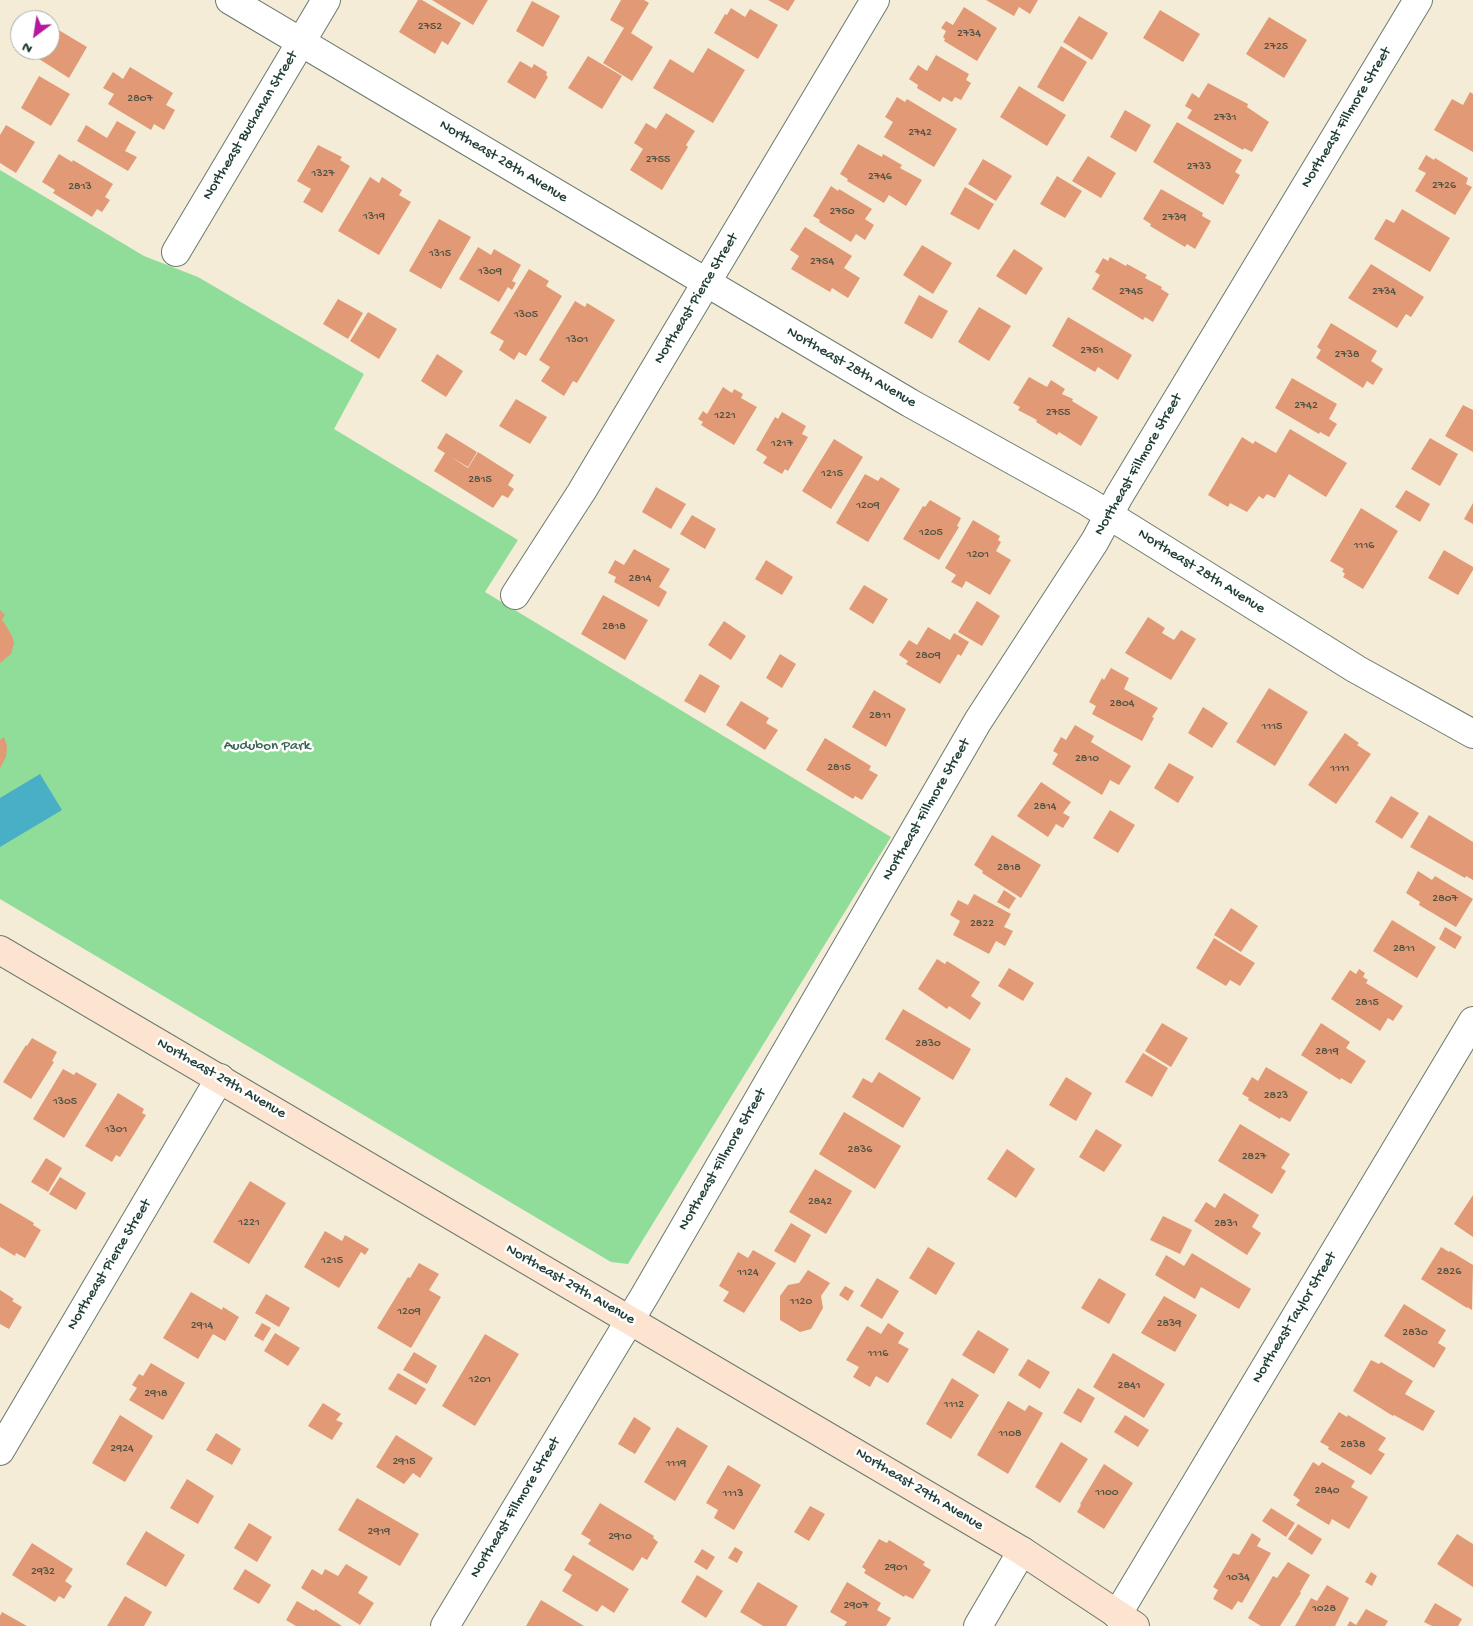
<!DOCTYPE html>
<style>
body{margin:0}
#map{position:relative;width:1473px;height:1626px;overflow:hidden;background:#f5ecd8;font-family:"Gochi Hand",sans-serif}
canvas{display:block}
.north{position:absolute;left:10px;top:10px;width:50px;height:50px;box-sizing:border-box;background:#fff;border:1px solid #a5b1ae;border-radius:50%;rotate:211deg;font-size:14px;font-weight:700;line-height:20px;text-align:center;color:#1f3d34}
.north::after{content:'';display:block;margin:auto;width:18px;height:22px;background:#b5179e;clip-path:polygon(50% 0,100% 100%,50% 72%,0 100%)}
</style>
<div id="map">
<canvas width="1473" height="1626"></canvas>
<div class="north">N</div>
</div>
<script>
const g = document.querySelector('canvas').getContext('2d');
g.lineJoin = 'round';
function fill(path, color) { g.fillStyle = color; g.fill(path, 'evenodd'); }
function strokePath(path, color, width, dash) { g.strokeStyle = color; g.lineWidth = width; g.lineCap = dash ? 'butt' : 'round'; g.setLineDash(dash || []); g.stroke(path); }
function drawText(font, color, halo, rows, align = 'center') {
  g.font = font + ' "Gochi Hand",sans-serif'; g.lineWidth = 5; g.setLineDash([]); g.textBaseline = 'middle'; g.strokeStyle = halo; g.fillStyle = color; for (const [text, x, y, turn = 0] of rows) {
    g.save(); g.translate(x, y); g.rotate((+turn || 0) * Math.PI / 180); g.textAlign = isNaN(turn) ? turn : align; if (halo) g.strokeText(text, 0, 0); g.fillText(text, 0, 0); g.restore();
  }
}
const green = new Path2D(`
 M0,170l144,86 54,21 166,97 -30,55 184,111 -33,52 406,245 -263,427 -17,-2 -611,-363z`);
const water = new Path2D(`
 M40,774l22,36 -62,37v-49z`);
const building = new Path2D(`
 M418,0h4l39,23 -13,22 -6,-4 -7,13 -36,-22z
 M432,0h56l-15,25z
 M621,0h23l5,3 -18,30 22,14 -21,34 -29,-18 21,-35 -14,-8z
 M768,0h27l-7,11z
 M986,0h52l-8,14 -11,-7 -5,9z
 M532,1l28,15 -17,31 -27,-16z
 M964,7l33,21 -20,33 -33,-20 1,-2 -2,-2 3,-6 -5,-3 5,-7 7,4z
 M731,8l14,9 5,-8 28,16 -20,34 -44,-26 11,-19 2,1z
 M1160,10l40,24 -17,28 -40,-24z
 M1079,16l29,17 -16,27 -29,-18z
 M1269,17l38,23 -23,38 -38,-24z
 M57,29l30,18 -18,31 -30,-19 5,-9h6v-10z
 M1061,46l26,16 -24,40 -26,-15z
 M708,48l37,22 -32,53 -60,-35 17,-29 23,14z
 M936,55l33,19 -3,6 5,3 -10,17 -6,-3 -3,5 -9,-5 -3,5 -23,-14 1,-3 -9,-6 9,-14 9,6z
 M588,56l34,20 -20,33 -34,-21z
 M520,61l12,7 2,-4 13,8 -1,3 2,2 -13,22 -28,-17z
 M130,67l43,26 -7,12 9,5 -11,20 -10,-6 -3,6 -43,-26 6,-10 -11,-6 10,-16 10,7z
 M39,76l31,18 -19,32 -30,-18z
 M1208,83l40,21 -1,3 22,15 -17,30 -8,-4 -1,2 -56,-32 5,-8 -7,-4 7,-13 7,5z
 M1019,86l47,29 -19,31 -47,-29z
 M1470,92l3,2v58l-39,-22 18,-31 11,6z
 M897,97l8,5 2,-3 50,30 -23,38 -50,-30 9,-15 -8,-5z
 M1125,110l26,15 -15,27 -26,-15z
 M666,113l29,18 -9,14 2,2 -26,43 -32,-20 13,-21 -9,-6 12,-20 10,6z
 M117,121l19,11 -11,19 12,6 -9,14 -51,-30 9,-16 21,13z
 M1177,122l65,38 -7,12 5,3 -17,30 -70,-43z
 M6,125l29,17 -19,31 -16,-10v-28z
 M858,144l24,13 1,-3 19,11 -2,3 22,12 -16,26 -17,-11 -5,8 -37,-22 1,-2 -8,-5z
 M318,145l24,12 -2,3 10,6 -28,47 -19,-11 8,-13 -14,-8z
 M59,154l13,8 1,-2 40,24 -8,13 5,3 -8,12 -5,-3 -5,8 -39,-24 2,-3 -13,-8z
 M1426,155l8,5 1,-2 33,20 -2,6 6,3 -17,28 -40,-24 11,-18 -8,-4z
 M1088,156l28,17 -15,25 -29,-17z
 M983,159l29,17 -16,25 -28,-17z
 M1057,176l25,15 -17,27 -25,-14z
 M370,177l9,6 3,-6 20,13 -3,5 12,7 -32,53 -41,-24z
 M831,186l7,5 1,-2 33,20 -7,10 9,6 -9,15 -9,-6 -5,8 -32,-20 1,-2 -7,-4z
 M965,187l29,17 -15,26 -29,-16z
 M1161,189l42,24 -1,3 9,5 -16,28 -8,-5 -2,3 -35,-21 1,-2 -8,-5z
 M1402,209l48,29 -20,34 -56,-33 12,-20 8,4z
 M439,219l32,18 -30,52 -32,-18z
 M805,227l47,29 -8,12 16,10 -12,20 -16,-10 -2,4 -39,-23 8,-13 -9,-6z
 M922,245l30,18 -19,31 -30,-19z
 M478,247l13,8 3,-6 27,16 -9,16 4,2 -4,7 -4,-3 -9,15 -40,-23z
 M1014,249l29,19 -17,27 -30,-19z
 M1110,257l16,9 1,-2 20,11 -2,3 17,9 -1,2 8,5 -16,28 -8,-5 -2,3 -51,-31 8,-14 -5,-3 8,-14 5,3z
 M1371,264l53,33 -13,20 -5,-3 -9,14 -49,-30z
 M529,269l20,12 -3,5 16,10 -36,60 -7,-4 -5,8 -15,-10 5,-9 -14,-8z
 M919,295l29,16 -16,28 -28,-16z
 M338,299l25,14 -15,26 -25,-15z
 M575,301l10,6 2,-4 28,17 -38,63 -4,-2 -9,15 -23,-15 9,-14 -11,-7z
 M979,307l32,19 -22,35 -31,-19z
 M368,312l29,17 -18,30 -29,-18z
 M1068,317l64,38 -14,25 -20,-13 -3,5 -43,-26z
 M1331,323l46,28 -6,10 12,8 -10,16 -6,-4 -4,7 -47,-30 5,-8 -4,-3z
 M437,354l26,17 -17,26 -25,-16z
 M1029,377l18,10 4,-7 14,9 -3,5 11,5 -1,2 26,16 -17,29 -22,-14 -2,3 -21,-13 1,-2 -19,-10 2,-3 -7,-4z
 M1292,378l45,26 -8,15 8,5 -8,13 -9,-5 -1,2 -44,-26z
 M723,387l9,6 2,-4 9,5 -2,4 16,9 -23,38 -33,-20 2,-3 -5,-3 5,-8 4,3z
 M516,399l31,18 -17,27 -31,-18z
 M1463,405l10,5v42l-28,-16z
 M782,412l24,14 -4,8 6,3 -20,34 -3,-2 -3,5 -19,-11 4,-6 -11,-7 19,-33 3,2z
 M1290,429l57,34 -21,34 -37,-23 -14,24 -8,-4 -4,5 -4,-3 -12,16 -17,-9 -2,4 -20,-12 34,-58 11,7 2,-3 21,12z
 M446,433l31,19 -9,15 -17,-10 17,11 10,-16 36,23 -6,10 6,4 -6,9 -6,-3 -9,13 -59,-37 11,-18 -8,-5z
 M1430,438l28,16 -18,32 -29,-17z
 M834,439l29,18 -32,52 -29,-18z
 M865,474l13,7 3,-4 19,12 -32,53 -32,-19z
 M656,487l30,17 -15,25 -29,-17z
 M1406,490l24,14 -10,18 -25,-15z
 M930,500l31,18 -4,8 2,1 -20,33 -36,-21 20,-33 2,1z
 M1473,503v21l-9,-5z
 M1361,508l37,23 -35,58 -20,-12 2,-3 -3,-3 2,-2 -14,-8z
 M692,515l24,14 -11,20 -25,-15z
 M973,520l27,16 -2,4 3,2 -5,9 15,9 -21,35 -24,-14 -4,7 -11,-6 5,-7 -11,-7z
 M634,549l36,20 -11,18 8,5 -8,15 -45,-25 2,-5 -8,-4 7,-13 9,5z
 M1444,550l29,17v3l-15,25 -30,-17z
 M766,560l27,17 -11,18 -27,-16z
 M864,585l24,14 -15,25 -24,-15z
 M603,595l45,25 -23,40 -44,-26z
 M977,601l23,15 -18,30 -24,-14z
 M0,610l5,5 -3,4 10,17 2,7 -3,11 -11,9z
 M1148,617l17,11 -3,5 12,7 7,-10 15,9 -25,41 -46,-27z
 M724,621l22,15 -15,24 -23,-15z
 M928,627l22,13 4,-7 15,9 -8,14 -3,-2 -18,30 -34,-20 2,-3 -9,-6 10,-15 8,5z
 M780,654l16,10 -14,24 -16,-10z
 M1111,668l18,10 -5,11 34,19 -6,9 2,1 -12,23 -50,-27 4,-8 -7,-4 13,-24 2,2z
 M700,674l20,12 -15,27 -21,-12z
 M1269,688l39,24 -33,54 -39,-24z
 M874,690l32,19 -20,38 -34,-20z
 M741,701l28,17 -3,5 12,7 -13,20 -39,-25z
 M1203,707l25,16 -16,25 -24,-15z
 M1075,725l19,11 -3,6 40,24 -12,19 -9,-5 -8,15 -50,-31 6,-10 -5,-3 8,-14 5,3z
 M1345,733l14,10 -2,2 14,9 -35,50 -28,-19z
 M4,737l3,9 -1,11 -6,11v-28z
 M825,738l46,28 -2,4 9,5 -16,25 -7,-4 -2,3 -47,-29z
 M1169,763l25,14 -16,26 -24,-15z
 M1041,782l30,20 -8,11 7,4 -7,11 -7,-4 -8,13 -31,-21z
 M1391,796l28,17 -17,26 -27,-17z
 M1110,810l25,15 -17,28 -25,-15z
 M1429,815l44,27v38l-7,-4 -1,2 -55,-31z
 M992,835l49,30 -20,33 -39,-25 1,-2 -9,-6z
 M1418,871l14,9 3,-4 38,23 -17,28 -37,-22 1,-3 -14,-9z
 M1004,890l12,8 -7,11 -12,-7z
 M974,894l37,20 -7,13 9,4 -8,15 -9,-5 -7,13 -36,-19 7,-14 -10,-6 8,-15 10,5z
 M1231,908l27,18 -17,26 -27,-17z
 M1392,920l44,27 -19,31 -44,-27z
 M1445,927l17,10 -7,12 -16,-10z
 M1214,938l41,25 -15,23 -10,-6 -4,6 -30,-18z
 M937,959l8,5 2,-3 33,21 -9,14 10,7 -11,17 -21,-14 -2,3 -29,-20z
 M1009,968l25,15 -11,18 -25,-15z
 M1359,969l6,4 -2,4 5,3 -2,3 37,23 -10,15 -5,-3 -8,13 -49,-32 19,-29 6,4z
 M903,1009l68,40 -18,31 -68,-41z
 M1162,1023l26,15 -17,29 -26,-16z
 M1321,1023l29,19 -4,6 20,13 -15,23 -10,-6 -1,2 -39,-25z
 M32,1038l25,14 -5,9 2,1 -23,37 -28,-17 23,-37 1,1z
 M1143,1053l25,15 -16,29 -27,-15z
 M1266,1067l42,25 -18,30 -9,-5 -1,2 -32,-19 1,-2 -7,-4 10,-17 6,4z
 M63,1069l11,6 2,-3 21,12 -33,54 -31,-19z
 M879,1072l42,26 -18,30 -51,-31 11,-19 9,5z
 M1066,1077l26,16 -16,28 -27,-16z
 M118,1093l26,16 -2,4 4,2 -26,42 -4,-2 -4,7 -27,-16z
 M844,1112l57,34 -26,43 -56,-35z
 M1240,1124l50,30 -9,14 5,3 -14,23 -54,-33z
 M1096,1129l26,16 -18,27 -25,-15z
 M1007,1149l28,20 -19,29 -29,-19z
 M46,1158l16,10 -14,24 -17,-10z
 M815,1169l37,22 -26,43 -37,-22z
 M60,1177l26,16 -10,17 -27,-16z
 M250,1181l36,22 -37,61 -36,-22z
 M1224,1193l35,22 -7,12 9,6 -14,22 -53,-34 12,-19 9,6z
 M1473,1195v42l-19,-13z
 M0,1203l34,20 -1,2 8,5 -16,28 -9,-5 -1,3 -15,-9z
 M1163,1216l29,14 -12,24 -30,-14z
 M791,1223l20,12 -16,28 -21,-12z
 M325,1231l17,10 3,-6 24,14 -4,6 -4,-3 -22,36 -35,-21z
 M928,1247l27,16 -19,32 -27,-17z
 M1441,1247l8,5 1,-1 23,14 -1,45 -5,-3v1l-46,-29z
 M753,1250l23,13 -32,50 -21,-12 6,-9 -10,-6 19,-34 10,6z
 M1192,1253l59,36 -12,20 -38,-22 -6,12 -40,-24 11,-20 18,11z
 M419,1263l20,11 -10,16 12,7 -30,51 -34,-20 31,-51 2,1z
 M808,1270l22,13 -9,13 2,12 -12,21 -11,3 -20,-12v-24l8,-11 11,-2z
 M877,1278l22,13 -17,28 -22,-13z
 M1099,1278l27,16 -17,30 -28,-16z
 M845,1286l9,5 -6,10 -9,-6z
 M0,1290l14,9 -2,2 10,6 -13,22 -9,-5z
 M191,1292l31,18 1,-3 16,10 -14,24 -12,-7 -15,25 -35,-21z
 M266,1294l24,14 -11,19 -24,-14z
 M1164,1296l33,19 -22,37 -34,-19z
 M1404,1304l42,26 -8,13 8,5 -12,20 -50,-32z
 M262,1323l9,5 -8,13 -9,-5z
 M888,1323l16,10 -6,10 11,6 -21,34 -12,-7 -6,11 -17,-10 6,-10 -13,-7 21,-34 14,8z
 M978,1330l31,19 -15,25 -32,-19z
 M275,1333l25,15 -12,18 -24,-15z
 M485,1334l34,20 -44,72 -33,-20z
 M414,1352l23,14 -10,18 -24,-14z
 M1113,1353l52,31 -21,34 -51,-31z
 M1028,1359l22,13 -10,17 -22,-14z
 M1371,1360l8,4 2,-2 32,19 -8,13 30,17 -12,20 -29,-16 -1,1 -40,-25z
 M151,1363l34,20 -22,37 -34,-20 8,-12 -5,-3 7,-11 4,2z
 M398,1373l28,16 -10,16 -28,-16z
 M952,1378l27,17 -28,44 -25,-15z
 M1078,1388l17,10 -14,25 -18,-10z
 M1008,1401l17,10 4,-6 14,8 -35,61 -31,-19z
 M323,1403l18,11 -5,6 7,3 -11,17 -24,-14z
 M1339,1412l8,5 1,-2 38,23 -8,12 7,4 -14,21 -43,-26 1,-2 -9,-5z
 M120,1415l33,21 -28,46 -33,-19z
 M1125,1415l24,15 -11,17 -24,-15z
 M634,1417l17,11 -16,26 -17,-10z
 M677,1427l31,19 -33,55 -31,-19z
 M216,1433l25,16 -9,16 -26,-15z
 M396,1435l37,23 -13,20 -7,-5 -9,11 -28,-17z
 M1061,1442l27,17 -28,44 -25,-16z
 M1313,1462l6,4 3,-4 33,19 -4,6 17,10 -19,32 -17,-10 -3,6 -33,-20 4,-5 -7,-5z
 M1104,1464l29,19 -29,46 -27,-17 4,-7 -1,-1z
 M728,1465l33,20 -27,45 -20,-12 4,-8 -12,-7z
 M187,1479l27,17 -16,28 -28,-16z
 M357,1498l62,36 -19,32 -62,-36z
 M600,1503l54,33 -1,2 5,4 -11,18 -5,-3 -9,14 -45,-27 3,-4 -10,-6z
 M810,1506l15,8 -16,27 -15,-9z
 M1271,1508l24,15 -9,14 -24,-16z
 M249,1523l23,14 -15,25 -23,-14z
 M1298,1524l24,15 -10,16 -24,-16z
 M146,1531l39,24 -19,32 -40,-23z
 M1252,1533l9,6 -4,7 14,7 -29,50 -4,-2 -6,9 -19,-11 5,-9 -5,-3 20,-34 6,2z
 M1457,1534l16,10v43l-36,-23z
 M879,1539l8,4 2,-3 36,22 -2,3 8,5 -18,29 -8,-4 -1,2 -40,-24 2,-3 -4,-3z
 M32,1543l41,26 -8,12 7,5 -8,13 -5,-3 -4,6 -43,-27z
 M735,1547l8,5 -6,11 -9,-5z
 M702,1549l13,8 -8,13 -13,-8z
 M573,1555l56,34 -15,24 -12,-8 -5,7 -35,-21 10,-16 -8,-5z
 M1288,1562l22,13 -10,17 1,1 -21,33h-19l-13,-8 25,-42 4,2z
 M346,1564l22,13 -10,16 16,10 -14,22 -59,-37 11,-19 10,6 3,-6 13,7z
 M245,1569l26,16 -12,19 -26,-15z
 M1371,1572l6,4 -5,10 -7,-4z
 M697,1575l26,16 -17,27 -25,-16z
 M758,1582l40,24 -12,20h-23l-23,-14z
 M847,1582l34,21 -4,7 14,8 -5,8h-42l3,-4 -17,-10z
 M1327,1585l22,13 -14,28h-40l16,-28 6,3z
 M125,1596l27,16 -8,14h-37z
 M541,1600l43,26h-58z
 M297,1601l17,10 1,-2 27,17h-46l-10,-6z
 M1435,1603l27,16 -4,7h-26l-8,-4z
 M1366,1609l22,12 -3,5h-38l3,-5 6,4z
 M2,1612l25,14h-27v-10z`);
const street = new Path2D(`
 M230,0l680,403 178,99 268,167 117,65
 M176,252l150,-252
 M515,595l67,-104 293,-491
 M0,1451l220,-373
 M1117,1615l356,-594
 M445,1626l200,-331 333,-574 117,-180 24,-45 299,-496
 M978,1626l44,-75`);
const secondary = new Path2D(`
 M0,950l1022,601 113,75`);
const numberNames = [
 ["2752",430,27],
 ["2734",969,34],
 ["2725",1276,47],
 ["2807",140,99],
 ["2731",1225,118],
 ["2742",920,133],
 ["2755",658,160],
 ["2733",1199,167],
 ["1327",323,174],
 ["2746",880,177],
 ["2726",1444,186],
 ["2813",80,187],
 ["2750",842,212],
 ["1319",374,217],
 ["2739",1174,218],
 ["1315",440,254],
 ["2754",822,262],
 ["1309",490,272],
 ["2745",1131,292],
 ["2734",1384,292],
 ["1305",526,315],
 ["1301",577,340],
 ["2751",1092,351],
 ["2738",1347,355],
 ["2742",1306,406],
 ["2755",1058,413],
 ["1221",725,416],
 ["1217",782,444],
 ["1215",832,474],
 ["2815",480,480],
 ["1209",868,506],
 ["1205",931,533],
 ["1116",1364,546],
 ["1201",978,555],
 ["2814",640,579],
 ["2818",614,627],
 ["2809",928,656],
 ["2804",1122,704],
 ["2811",880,716],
 ["1115",1272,727],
 ["2810",1087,759],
 ["2815",839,768],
 ["1111",1340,769],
 ["2814",1045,807],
 ["2818",1009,868],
 ["2807",1445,899],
 ["2822",982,924],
 ["2811",1404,949],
 ["2815",1367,1003],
 ["2830",928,1044],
 ["2819",1327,1052],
 ["2823",1276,1096],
 ["1305",65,1102],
 ["1301",116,1130],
 ["2836",860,1150],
 ["2827",1254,1157],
 ["2842",820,1202],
 ["1221",249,1223],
 ["2831",1226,1224],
 ["1215",332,1261],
 ["2826",1449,1272],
 ["1124",748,1273],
 ["1120",801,1302],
 ["1209",409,1312],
 ["2839",1169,1324],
 ["2914",202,1326],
 ["2830",1415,1333],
 ["1116",878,1354],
 ["1201",480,1380],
 ["2841",1129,1386],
 ["2918",156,1394],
 ["1112",954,1405],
 ["1108",1010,1434],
 ["2838",1353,1445],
 ["2924",122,1449],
 ["2915",404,1462],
 ["1119",676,1464],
 ["2840",1327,1491],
 ["1100",1107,1493],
 ["1113",733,1494],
 ["2919",379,1532],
 ["2910",620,1537],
 ["2901",896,1568],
 ["2932",43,1572],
 ["1034",1238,1578],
 ["2907",856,1606],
 ["1028",1324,1609]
];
const streetNames = [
 ["Northeast Fillmore Street",1347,118,-59],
 ["Northeast Buchanan Street",251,126,-59],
 ["Northeast 28th Avenue",503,162,31],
 ["Northeast Pierce Street",697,299,-59],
 ["Northeast 28th Avenue",851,368,30],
 ["Northeast Fillmore Street",1139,465,-60],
 ["Northeast 28th Avenue",1201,572,32],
 ["Northeast Fillmore Street",927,810,-60],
 ["Northeast 29th Avenue",221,1079,30],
 ["Northeast Fillmore Street",723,1160,-60],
 ["Northeast Pierce Street",110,1265,-59],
 ["Northeast 29th Avenue",570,1285,30],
 ["Northeast Taylor Street",1295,1318,-59],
 ["Northeast 29th Avenue",919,1490,31],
 ["Northeast Fillmore Street",516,1508,-59]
];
const parkNames = [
 ["Audubon Park",267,747]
];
fill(green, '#90dd9a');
fill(water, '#48afc7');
fill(building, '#e29975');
strokePath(street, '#6a7a6d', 30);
strokePath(secondary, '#6a7a6d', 30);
strokePath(street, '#fff', 28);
strokePath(secondary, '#fde4d1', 28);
drawText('12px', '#505444', null, numberNames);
drawText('15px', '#1f3d34', '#fff', streetNames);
drawText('15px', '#3b654e', '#fff', parkNames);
</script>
